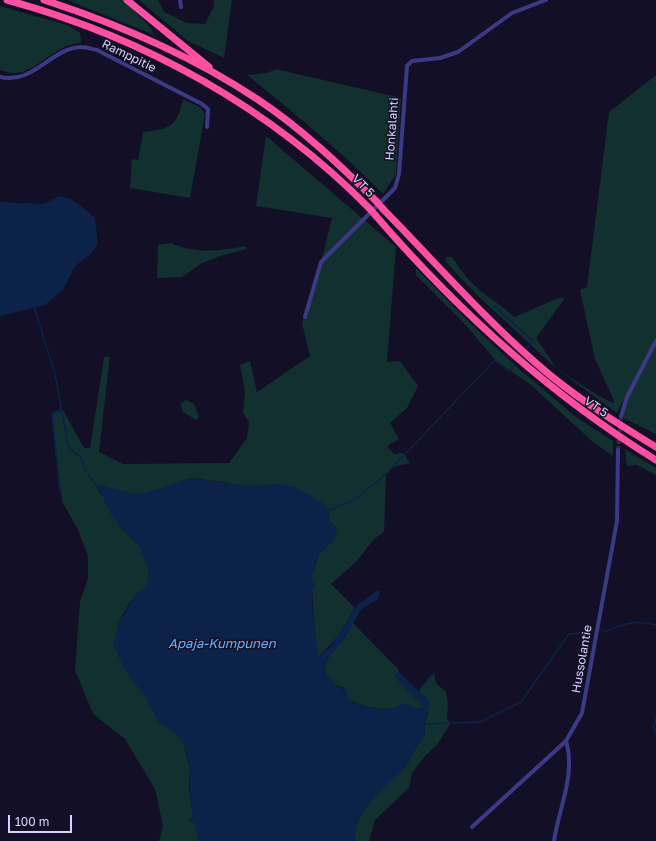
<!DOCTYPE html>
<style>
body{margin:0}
#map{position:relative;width:656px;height:841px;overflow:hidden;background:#130f26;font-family:"Golos Text",sans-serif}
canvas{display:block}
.scale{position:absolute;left:8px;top:815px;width:64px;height:18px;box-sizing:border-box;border:2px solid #d9d4ff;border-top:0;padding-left:5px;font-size:12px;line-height:14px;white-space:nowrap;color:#d9d4ff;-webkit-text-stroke:3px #130f26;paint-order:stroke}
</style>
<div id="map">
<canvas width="656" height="841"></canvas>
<div class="scale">100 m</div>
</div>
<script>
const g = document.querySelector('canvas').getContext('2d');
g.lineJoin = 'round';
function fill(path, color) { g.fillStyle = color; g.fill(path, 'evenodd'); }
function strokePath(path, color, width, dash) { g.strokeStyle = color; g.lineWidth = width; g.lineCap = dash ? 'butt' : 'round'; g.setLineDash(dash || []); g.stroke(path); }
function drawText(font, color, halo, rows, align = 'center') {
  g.font = font + ' "Golos Text",sans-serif'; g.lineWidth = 3; g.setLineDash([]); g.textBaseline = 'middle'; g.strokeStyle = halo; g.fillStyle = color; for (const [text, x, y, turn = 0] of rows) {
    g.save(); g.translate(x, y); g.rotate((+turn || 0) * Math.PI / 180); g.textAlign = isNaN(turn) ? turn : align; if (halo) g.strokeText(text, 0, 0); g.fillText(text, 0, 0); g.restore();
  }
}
const green = new Path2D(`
 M67,0h57l26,27 4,8z
 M139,0h19l6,12 23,11 18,1 9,-18v-6h18l-8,58 -36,-17z
 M0,6l67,19 13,8 1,9c-6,2 -13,3 -19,6 -21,11 -36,33 -62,22z
 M276,69l125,29 -5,76 -13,20c-42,-43 -89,-81 -136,-119l20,-2z
 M656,75v264l-39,74 -60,-44 -79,-73 -33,-35 1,-4h6c7,10 14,21 23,29 13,12 27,19 39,31l45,-19h6l-29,40 21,31 42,27 14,7 1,-2 -19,-42 -15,-69 7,-3 22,-175z
 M183,99l17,8 5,7 -15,84 -60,-10 2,-29 6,1 5,-28c27,-3 34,-5 40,-33z
 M266,136l130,111 -9,115 13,-1 18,25 -11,22 -17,15 9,16 -12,7 7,8 9,-1 7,10 -17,4 -7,7 -2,58 -10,7 -17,22 -26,23 24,24 -18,29 -18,20 -2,-2 -6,-76 8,-25 8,-8 9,-18c-5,-5 -10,-10 -7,-16l-101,-29 -37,-5 -35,13 -20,4 -38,-10 1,7 35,38 19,41 -7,17c-5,4 -10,7 -15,13 -4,4 -4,10 -9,14l-4,40 3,5v5l59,27 5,57 5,19 -1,21 4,27 -4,5 5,1 5,19h-40l4,-15 -8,-37 -30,-50 -32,-25 -18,-44 5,-68 8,-23v-23l-10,-26 -16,-29 -10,-87 11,-4 21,38h6l14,-91 6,-1 -11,96 24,12 106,-1 18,-25 2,-16 -6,-9 2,-21 -5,-27 10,-4 7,31 53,-36 -8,-33 19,-61 11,-44 -76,-12z
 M171,243c24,11 49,8 75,3l1,3 -24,6 -21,8 -20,14 -25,1 1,-33z
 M416,268l53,54 49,46 58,49 37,24v15l-20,-14 -62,-57 -36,-25 -31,-37 -48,-48z
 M656,343v91l-31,-15 -4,-3 6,-19z
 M186,400l8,4 5,13 -3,3 -13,-8 -3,-8z
 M625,449l31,19v7l-19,-10 -10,1z
 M353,623l45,46 1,3 -4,5 25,24 2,7 -3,1 -15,-5c-16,10 -40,3 -56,-5l-4,-11 -8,-3 -10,-10c-5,-16 11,-26 19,-38 3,-4 5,-9 8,-14z
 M434,673l2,10 10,9 2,11 -1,15 3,6 -13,21 -12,11 -13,17 -3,15 -34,32 -6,21h-14c-1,-34 30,-52 50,-74 3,-3 4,-7 6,-11 3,-7 9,-14 14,-20l-1,-12 4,-10 -9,-24z`);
const water = new Path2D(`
 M60,196c15,2 24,13 35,22l3,26 -7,10 -16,12 -12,24 -18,15 -45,11v-114l43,2z
 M191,478l55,8 34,-2 15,3 28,16 6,7c-3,13 7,13 8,24l-5,9 -5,3v4l-5,1 -3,3 -8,25 4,7 -2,3 -1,13 6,54 12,-9 28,-43 19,-13h3l-2,8 -16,10 -17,28 -17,21 -3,7 1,10 10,10 11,6 1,8c12,7 42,16 53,5h3l17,5 1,-1 -2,-7 -4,-1 -21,-23v-3l4,-2c5,5 20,18 22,22l6,3 3,7 -6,20 1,12c-5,6 -11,13 -14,20 -2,3 -3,8 -6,11 -20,23 -51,39 -50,74h-156l-5,-19 -6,-1 5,-5c-8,-34 8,-78 -34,-92l-13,-26 -25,-33v-5l-8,-15 6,-25 7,-8 4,-10 10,-12 6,-2 3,-17 -10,-25 -18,-17 -17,-26v-6l-8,-11c7,-2 34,9 42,8 18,-3 35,-11 53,-16z`);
const stream = new Path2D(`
 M494,306l39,35 -6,7
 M34,307l21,67 13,72 12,11 6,14
 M60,409l-8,5 8,78
 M88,474l8,11
 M329,510l25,-10 32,-26 109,-114 14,12 6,-8
 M602,630l3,2c17,-8 32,-13 51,-7
 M419,690l15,-17
 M656,718l-2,9 2,6
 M424,724l56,-2 41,-20 48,-68 25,-3`);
const streetTunnel = new Path2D(`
 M618,450l3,-34`);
const street = new Path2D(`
 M180,0l1,7
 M0,77c33,8 51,-29 81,-30 5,0 11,2 16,3l105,54 6,5 -1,18
 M305,317l16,-55 74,-74 4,-14 8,-108 5,-5 28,-3 18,-6 54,-39 34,-13
 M621,416l6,-19 29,-56
 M472,827l94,-86 16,-28 35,-192 1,-71
 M554,841c5,-33 22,-67 12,-100`);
const highway = new Path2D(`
 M7,0c136,37 264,108 363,209
 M44,0c74,24 148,56 213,99 44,29 83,66 120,103
 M127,0l82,67
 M383,209c51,52 99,107 154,155 36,32 78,58 119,83
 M376,216c82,95 173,178 280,244`);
const highwayBridge = new Path2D(`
 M377,202l6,7
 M370,209l6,7`);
const streetNames = [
 ["Ramppitie",129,56,26],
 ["Honkalahti",392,129,-86],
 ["VT 5",363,186,46],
 ["VT 5",596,407,35],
 ["Hussolantie",582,659,-80]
];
const waterNames = [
 ["Apaja-Kumpunen",222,644]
];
fill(green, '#12302f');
fill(water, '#0c2248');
strokePath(stream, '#0c2248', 1.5);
strokePath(streetTunnel, '#312d47', 4, [4, 2]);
strokePath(street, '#3d3a85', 4);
strokePath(highway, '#ff4fa3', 7);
strokePath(highwayBridge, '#ff4fa3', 7);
drawText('12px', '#d9d4ff', '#130f26', streetNames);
drawText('italic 13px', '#62b6ff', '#130f26', waterNames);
</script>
